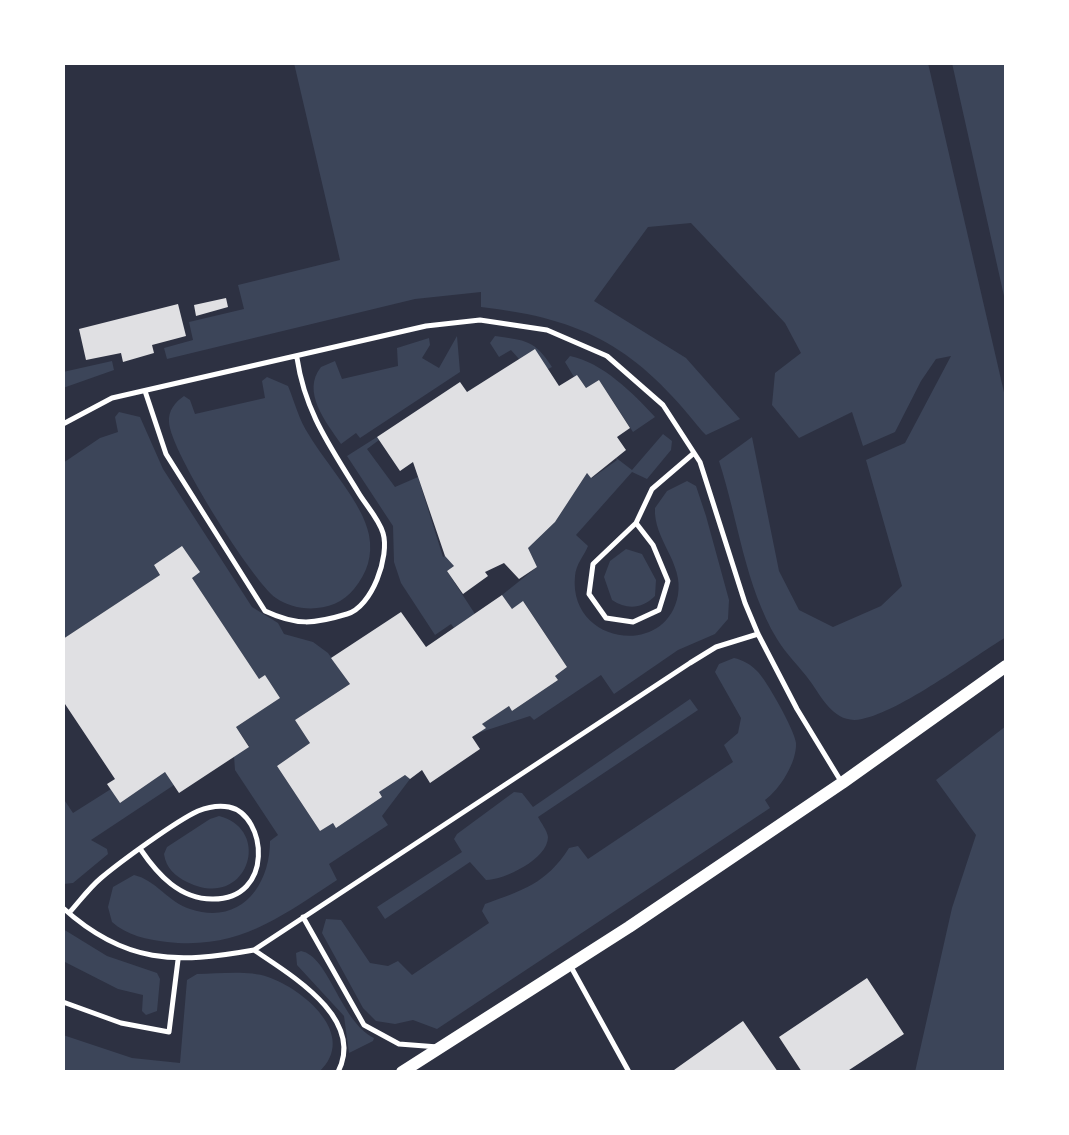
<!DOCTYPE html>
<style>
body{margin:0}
#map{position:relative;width:1069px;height:1135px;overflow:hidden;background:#2d3142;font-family:"Fira Sans Condensed",sans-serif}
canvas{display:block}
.frame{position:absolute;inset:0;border:65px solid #fff;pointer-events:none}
</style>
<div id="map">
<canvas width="1069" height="1135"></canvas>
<div class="frame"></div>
</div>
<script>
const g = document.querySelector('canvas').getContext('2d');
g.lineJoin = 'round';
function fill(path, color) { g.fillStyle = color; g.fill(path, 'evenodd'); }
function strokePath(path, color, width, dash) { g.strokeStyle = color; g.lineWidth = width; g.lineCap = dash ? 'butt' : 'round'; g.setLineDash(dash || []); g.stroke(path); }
const green = new Path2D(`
 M294,63h634l78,338v236c-36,22 -105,74 -144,82 -27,6 -39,-20 -52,-38 -10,-14 -24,-27 -33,-42 -32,-53 -39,-120 -58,-178l33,-24 27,134 20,39 34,17 48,-21 21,-20 -36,-126 39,-17 46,-87 -15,3 -15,22 -26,51 -32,14 -11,-34 -53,26 -27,-33 3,-32 26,-20 -16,-30 -94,-100 -43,4 -54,74 92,57 54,61 -34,16 -4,-4c-65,-82 -115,-112 -221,-124v-15l-66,7 -248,60 -3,-11 29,-8 -4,-18 55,-13 -6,-24 102,-25z
 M952,63h54v242z
 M457,336l3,36 -100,66 -4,-5 -15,11c-15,-22 -40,-52 -20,-77l14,-6 7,18 56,-13 -1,-18 32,-10 1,7 -8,13 17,10z
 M495,336c31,5 39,3 57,31l-4,2 -29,-10 -8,-9 -12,7 -9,-14z
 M570,356c32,6 64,38 85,61l-22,15 -34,-52 -13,8 -9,-13 -3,2 -9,-15z
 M112,361l2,9 -51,18v-16z
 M267,377l21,9c7,17 11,34 21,49 17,29 54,68 60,100 4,21 -2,38 -15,54 -18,23 -55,25 -78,9 -23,-16 -106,-147 -107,-176 -1,-11 6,-20 15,-26l6,4 5,14 70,-16 -3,-17z
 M119,412l21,5 23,52 89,138 26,16 6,11 29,8 15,11 22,31 -55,36 15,23 -33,23 43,65 13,-8 3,4 46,-30 -3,-5 26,-17 5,4 -28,37 6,9 -59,39 8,16c-57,37 -98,70 -170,62 -19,-2 -41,-7 -55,-20l-4,-15 5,-20 21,-12c22,5 34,27 56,34 50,17 80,-23 80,-68l8,-6 -43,-65 -1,-14 15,-10 -13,-19 44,-29 -15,-23 -6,4 -67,-101 -10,-31 -28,18 6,10 -97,64v-176l37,-25 18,-6 -3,-15z
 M663,434l9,7 -1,9 -24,29 -15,-7 -56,63 12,11c-4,10 -12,18 -13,30 -7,68 91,83 103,19 6,-32 -25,-56 -23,-87l12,-17 20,-10 9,5 10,30 23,84 -1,19 -13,15 -37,16 -64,44 -13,-19 -67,45 -4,-4 -52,17 7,-5 -3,-4 27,-18 3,5 46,-31 -3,-4 12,-9 -43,-65 -12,7 -10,-14 35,-28 -9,-19 27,-26 32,-49 5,5 25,-18 -2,-3 17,13z
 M377,437l2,3 -12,9 28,38 23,-10 25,80 4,-2 7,11 -7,5 28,43 -21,14 -3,-4 -16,11 -34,-52 -7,-21 -1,-36 -46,-70z
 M626,549l16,5 14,26 -1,16c-13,13 -28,14 -43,4l-8,-23 6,-16z
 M734,658c9,2 16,6 23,13 9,8 38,60 39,72 1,19 -16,46 -31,57l5,8 -333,221 -24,-9 -18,4 -19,-3 -13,-13 -41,-75 4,-14 15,1 29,43 18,3 10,-5 14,14 77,-52 -7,-12 3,-7c38,-14 61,-20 84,-56l9,-2 10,13 145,-97 -9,-17 14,-12 3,-15 -26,-46 4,-8z
 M690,699l8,11 -160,107c3,6 9,13 10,20 0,22 -44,43 -62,43l-16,-18 -85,57 -8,-12 85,-55 -8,-13 3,-5 57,-42 8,1 11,14z
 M1006,726v346h-91l37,-164 24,-73 -40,-55z
 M165,772l9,13 -83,55 16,9 1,5 -35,29 -10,1v-86l10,15 38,-24 9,14z
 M219,816c55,14 28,96 -32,66 -12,-6 -21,-14 -23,-28l3,-7 43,-28z
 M63,929l44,27 50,17 3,6 -3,32 -11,4 -4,-4 1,-16 -25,-6 -55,-28z
 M301,951c28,5 39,70 73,87l-1,3 -24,12 -5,-37 -47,-51 -1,-12z
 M197,974c22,0 50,-4 71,3 35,12 91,58 51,95h-256v-37l69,23 48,5 7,-83z`);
const building = new Path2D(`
 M226,298l2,9 -32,9 -2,-11z
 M178,304l8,32 -34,9 2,8 -31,9 -2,-9 -35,7 -7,-31z
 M535,349l24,37 18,-11 9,13 13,-8 31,48 -13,9 9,13 -35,28 -4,-5 -32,49 -27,26 9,19 -18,12 -15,-16 -19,9 3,4 -25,18 -16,-23 7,-5 -9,-10 -32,-94 -13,9 -23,-34 83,-55 7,10z
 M182,546l18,26 -8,6 67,101 6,-4 15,23 -44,29 13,20 -70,46 -14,-21 -45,31 -13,-19 8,-5 -52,-78v-62l97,-64 -6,-10z
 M502,595l10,14 11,-8 44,66 -12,9 3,4 -46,31 -3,-5 -27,18 4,4 -14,9 8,12 -50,34 -8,-13 -12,9 -5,-4 -26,17 3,5 -46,31 -3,-5 -13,8 -43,-65 33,-23 -15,-23 55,-36 -19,-26 70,-46 25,35z
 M867,978l37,56 -58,38h-44l-23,-35z
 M743,1021l35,51h-103l-1,-2z`);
const service = new Path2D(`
 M145,391l21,63 99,157c32,15 49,13 82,3 25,-7 43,-58 36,-81 -4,-14 -18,-29 -25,-41 -28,-46 -53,-80 -61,-134
 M63,424l49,-26 314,-72 54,-6 67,10 60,26 56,49 37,57 45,141 13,31 39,75 45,74
 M636,523l17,22 15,36 -9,29 -26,12 -27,-4 -17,-24 4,-30 43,-41 16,-34 42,-36
 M63,908c62,56 113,56 191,42l436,-287 26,-16 42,-13
 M69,913c10,-11 20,-25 32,-35 19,-16 75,-57 97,-67 10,-4 21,-6 31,-4 38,8 46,93 -17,92 -32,0 -54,-24 -71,-49
 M303,917l61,108 35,19 39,3
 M254,950c35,24 112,68 84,122
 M570,965l59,107
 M63,1002l58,21 48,9 9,-72`);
const tertiary = new Path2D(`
 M402,1072l227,-145 213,-144 164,-117`);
fill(green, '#3c4559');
fill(building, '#e0e0e3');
strokePath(service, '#fff', 5);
strokePath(tertiary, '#fff', 12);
</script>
